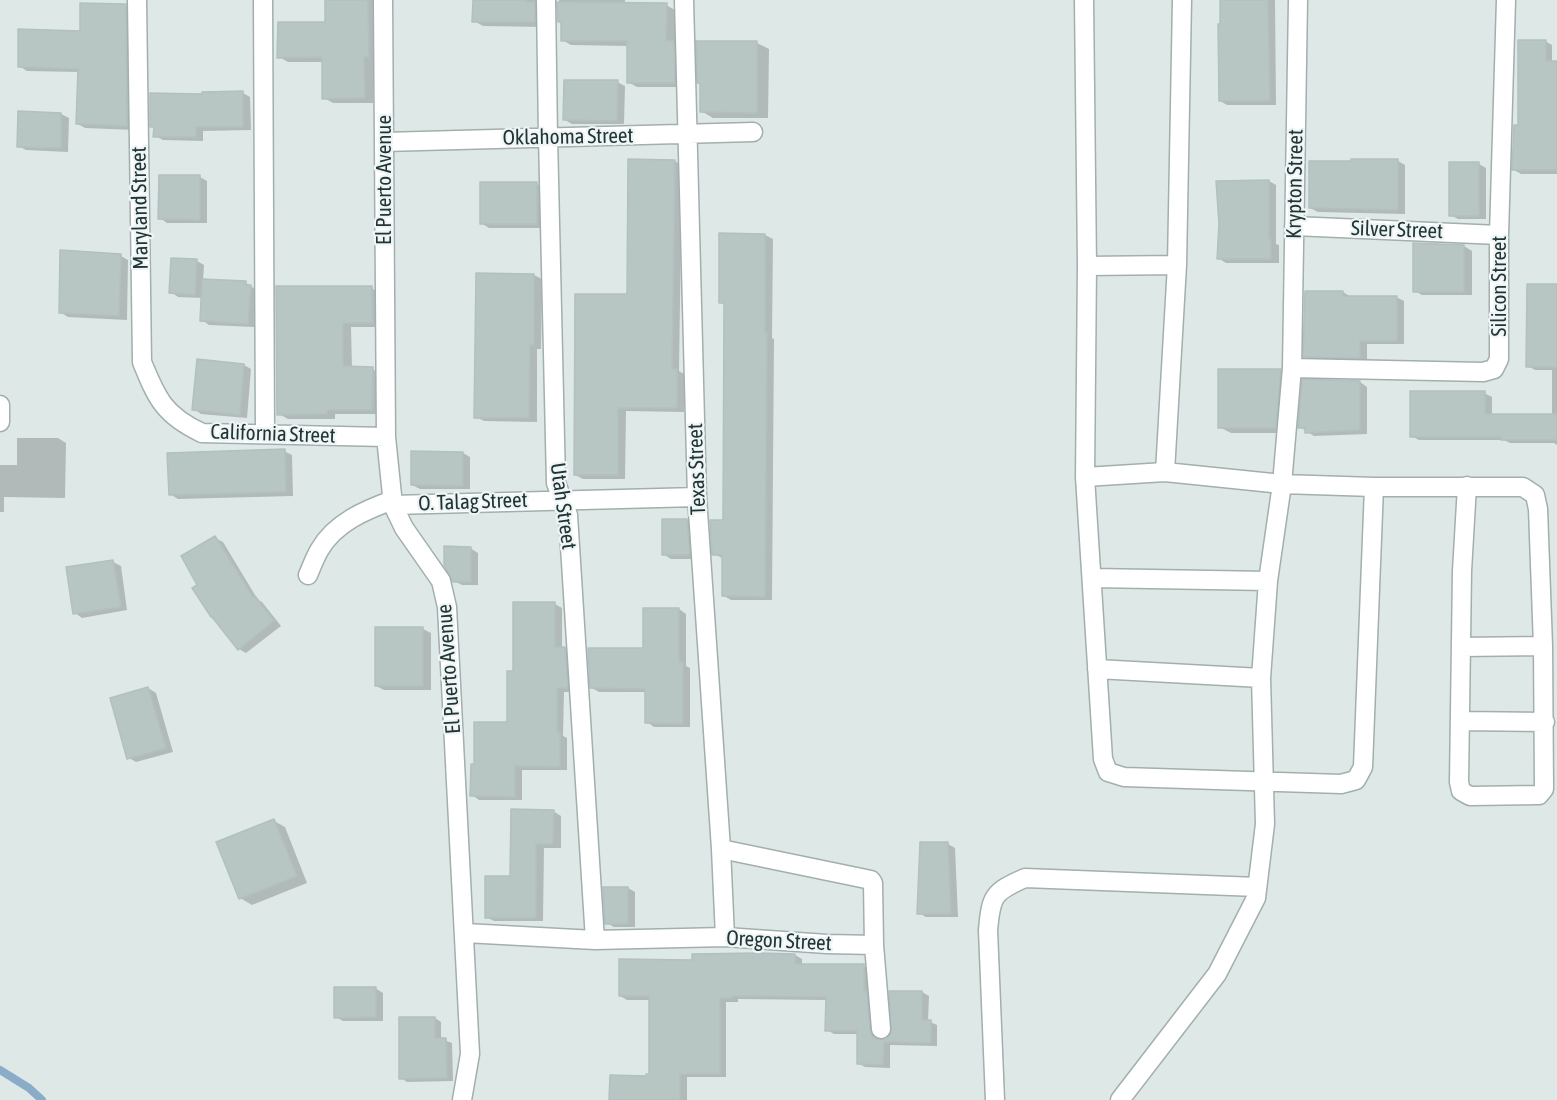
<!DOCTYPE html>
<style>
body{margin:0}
canvas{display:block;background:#dee8e7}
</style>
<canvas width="1557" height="1100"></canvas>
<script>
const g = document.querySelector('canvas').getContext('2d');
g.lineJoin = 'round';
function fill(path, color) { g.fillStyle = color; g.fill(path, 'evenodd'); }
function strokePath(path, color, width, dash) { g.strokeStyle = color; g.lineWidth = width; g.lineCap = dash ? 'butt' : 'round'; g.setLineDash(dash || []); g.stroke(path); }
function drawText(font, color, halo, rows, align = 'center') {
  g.font = font + ' "Asap Condensed",sans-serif'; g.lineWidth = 4.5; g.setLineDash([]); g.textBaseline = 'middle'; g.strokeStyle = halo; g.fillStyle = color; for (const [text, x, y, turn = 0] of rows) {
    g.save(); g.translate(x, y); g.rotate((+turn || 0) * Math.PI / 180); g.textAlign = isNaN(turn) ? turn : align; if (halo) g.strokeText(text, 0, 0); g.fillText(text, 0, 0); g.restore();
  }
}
const shadow = new Path2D(`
 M326,0h50l1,61h-4v42h-40l-9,-5v-36h-36l-9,-5 47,-33z
 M474,0h71l-1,27 -61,-1 -9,-5z
 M559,0h66v4l41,1 9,5v33l7,4 1,40h-46l-9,-5 1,-36 -58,-1 -9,-5z
 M1221,0h54l1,105h-49l-7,-4z
 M125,6l8,4 2,120 -50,-2 -7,-4 1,-52 -52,-1 -8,-5z
 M1545,41l7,4v18h5v111h-36l-7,-4 6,-43z
 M698,42l59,1 12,6 -1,69h-55l-12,-7z
 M617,82l8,4 -1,38h-52l-7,-4z
 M243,93l7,4 1,33 -48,1v10l-40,-1 -8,-4v-8l-4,-2 52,-31z
 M19,113l42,1 8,4 -1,34 -42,-2 -8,-4z
 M675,161l7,5 -3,205 5,3v38l-58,-1 -1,68h-42l-8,-4 53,-179z
 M1398,161l7,4v49l-87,-2 -8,-4z
 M1479,164l7,4v51h-28l-8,-4z
 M200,177l7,4v42h-40l-7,-5z
 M1269,181l7,4v59l3,1v18h-53l-8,-5z
 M537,184l8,4 -1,40h-55l-8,-5z
 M721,235h44l8,4 -1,99 2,1 -2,261h-41l-7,-4v-37l-10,-5 10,-33 2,-216 -5,-3z
 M1464,246l8,5v44h-50l-7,-4z
 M121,256l7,4 -1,60 -59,-3 -8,-5z
 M197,261l7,4 -1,16 43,2 12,8 -3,36 -46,-2 -7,-5 1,-22 -25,-1 -7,-5z
 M478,275h56l8,4 -1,70h-4v73l-53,-1 -8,-4z
 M1557,285v160l-3,-2h-44l-6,-3h-85l-8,-4 73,-43 8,4v18h60v-45h-17l-7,-4z
 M278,287l93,1 9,5 1,34h-30l1,41 20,1 9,5 -1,40h-45v5h-47l-9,-5z
 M1343,292l8,5h45l8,4v43h-37v18l-55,-2 -7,-4z
 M244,365l7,4 -4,49 -46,-4 -7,-5z
 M1280,370l12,7 -5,56h-56l-12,-6z
 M1360,382l7,5v47l-53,2 -14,-9z
 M17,438h41l8,5 -1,55 -61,-1v15h-4v-47h17z
 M284,451l8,4 1,41 -115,3 -8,-5z
 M463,453l7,4v32h-50l-8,-4z
 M687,521l7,4 3,34h-26l-8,-5z
 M215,538l8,4 35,58 4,2 19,24 -35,27 -7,-4 -40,-64z
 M470,548l8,5v32h-16l-8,-4z
 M113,562l8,4 6,44 -45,8 -7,-5z
 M555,604l7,4v41l10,4 3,39h-11l-1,44 4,2v32h-45v30h-43l-7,-5 3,-29 33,-43 7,-51z
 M679,609l7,5v52l4,2v59h-36l-7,-5v-30h-48l-7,-4 52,-38z
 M423,629l8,4v57h-47l-8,-4z
 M148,688l8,5 17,59 -37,10 -7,-4z
 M553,811l8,5v32h-17l-1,73h-49l-8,-4z
 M274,821l11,6 22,56 -55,22 -12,-7z
 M948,844l7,4 3,69h-32l-7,-4z
 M628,888l7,4v35h-21l-7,-4z
 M795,955l7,4v7h62l7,4 6,66 2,5 10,-2 33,-47 7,4 -1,25 9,4v21l-47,-1v23l-25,-1 -7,-4v-29h-24l-7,-4v-30l-89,-1v3h-12v75h-39v23h-76l40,-25v-75h-24l-7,-4 73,-34z
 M375,988l8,5v28h-40l-7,-4z
 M435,1018l6,4v17l11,4 1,38 -46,1 -6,-4z`);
const stream = new Path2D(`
 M0,1070l29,18 13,12`);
const building = new Path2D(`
 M325,0h43l1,57h-5l1,41 -43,1v-42l-45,1 1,-36h47z
 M473,0h54v2h8v20h-63z
 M1220,0h48l2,101h-51l-1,-77h2z
 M557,2l110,1 -1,38h8l1,42h-48v-42h-66v-19h-3z
 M80,3l46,1 1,122 -51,-2 2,-55 -60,-2v-38l62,2z
 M1518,40h28v21h11v109h-45l2,-45h4z
 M696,41h61v72l-57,-1v-29h-3z
 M564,80h54l-1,41 -54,-1z
 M243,91v36h-47v10h-43l1,-10h-4v-34l52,1v-2z
 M18,111l43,2v35l-44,-1z
 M628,159l47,1 -3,209h5v39h-59v67h-44l1,-181h52z
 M1351,159h47v51l-89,-2v-47h42z
 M1449,162h30v54h-30z
 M159,175h41v45l-42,-1z
 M1269,180v59h2v20h-54l2,-35 -3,-43z
 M480,182h57v42h-57z
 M719,233l46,1v99h2l-2,264 -43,-1v-41h-10l-2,-35h13l1,-217h-5z
 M1413,243l51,2v47h-51z
 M60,250l61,4 -2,62 -60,-3z
 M171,258l26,1 -2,36 -26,-2z
 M476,273l58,1v71h-4l-1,73h-55z
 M202,279l44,2v4h5l-3,39 -48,-3z
 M1527,284h30v83h-31z
 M276,286h96l1,37h-30v43l30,1 -1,43h-45v4l-50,1z
 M1305,291h38v5h54v45h-37v17l-57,-1z
 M197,359l47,5 -4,51 -48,-5z
 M1218,369h63l-5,59h-58z
 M1302,379l58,2v49l-55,3v-5h-7z
 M1410,391h75v23h72v26h-56v-3h-91z
 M285,449l1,43 -117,3 -2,-42z
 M411,451l52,1v34l-52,-1z
 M662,519h25l3,36h-28z
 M215,536l38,61 2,-1 19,25 -36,29 -26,-33h-1l-19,-29 5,-3 -16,-29z
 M444,546l27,1v35h-18l-9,-17z
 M113,560l8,47 -48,7 -7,-47z
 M513,602h42v45h10l3,41h-11v44h3v35l-45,-1v31l-45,-1 1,-32h3v-42h33v-51h6z
 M643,608h36v54h4v62l-38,-1v-34l-55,-1 -2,-40h55z
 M375,627h48v59h-48z
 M148,687l18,61 -39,11 -17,-61z
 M511,809l43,1 -1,34h-17v74h-51v-42h25z
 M274,819l23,57 -58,23 -23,-57z
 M920,842h28l3,72h-34z
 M603,887h25v37h-23z
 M758,953l37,1v10h69v27h3l3,39 2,6 5,3h10l4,-6 -2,-42h33v29h9v23l-47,-1 -1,23 -26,-1v-33h-32l1,-34 -94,-1v2h-12v76h-40v26h-71l1,-25 36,1v-2h3v-78h-30v-37l73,1v-6z
 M334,987h42v30l-42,1z
 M399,1017h36v21h11l1,40 -48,1z`);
const street = new Path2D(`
 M137,0l5,362c15,37 22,53 60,71l184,4
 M263,0l2,434
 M383,0l3,437 7,68 11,23 37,53 6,26 23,447 -8,46
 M546,0l2,137 8,346 12,32 27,425
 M684,0l13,497 24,352 4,88
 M1084,0l3,266 -2,211 18,282 5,13 16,5 217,7 15,-4 7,-13 11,-280
 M384,142l369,-10
 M1294,226l205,9
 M1087,266l90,-1
 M1292,368l191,4 11,-3 5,-10v-124l7,-235
 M0,405v17
 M1165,472l12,-207 5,-265
 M1085,477l80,-5 117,12 92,3h149l12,8 3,14 5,137 1,143 -5,6 -69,1 -9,-5 -2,-9 3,-211 5,-85
 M393,505l304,-8
 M308,575c4,-9 7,-18 12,-26 15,-26 45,-39 73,-49
 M1092,578l176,3
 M1461,647l82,-1
 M1097,669l164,9
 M1461,721l84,1
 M465,933l130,7 130,-3 102,7 47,1 -1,-62 -2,-3 -150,-31
 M874,945l7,84
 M995,1100l-7,-170c3,-34 5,-38 37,-52l232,9
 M1120,1100l97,-126 39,-76 9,-74 -4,-146 7,-97 14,-97 10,-116 6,-368`);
const streetNames = [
 ["Oklahoma Street",568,137,-1],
 ["El Puerto Avenue",384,180,-90],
 ["Krypton Street",1295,184,-89],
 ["Maryland Street",140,208,-91],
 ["Silver Street",1397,230,2],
 ["Silicon Street",1499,286,-90],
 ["California Street",273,434,2],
 ["Texas Street",697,469,-92],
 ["O. Talag Street",473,502,-2],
 ["Utah Street",563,506,82],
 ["El Puerto Avenue",449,669,-94],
 ["Oregon Street",779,941,3]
];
fill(shadow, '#0003');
strokePath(stream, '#8bacc9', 8);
fill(building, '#b7c5c3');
strokePath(building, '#b1c1bf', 1.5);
strokePath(street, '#a2afae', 21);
strokePath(street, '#fff', 18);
drawText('21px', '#213536', '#eef5f4', streetNames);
</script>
